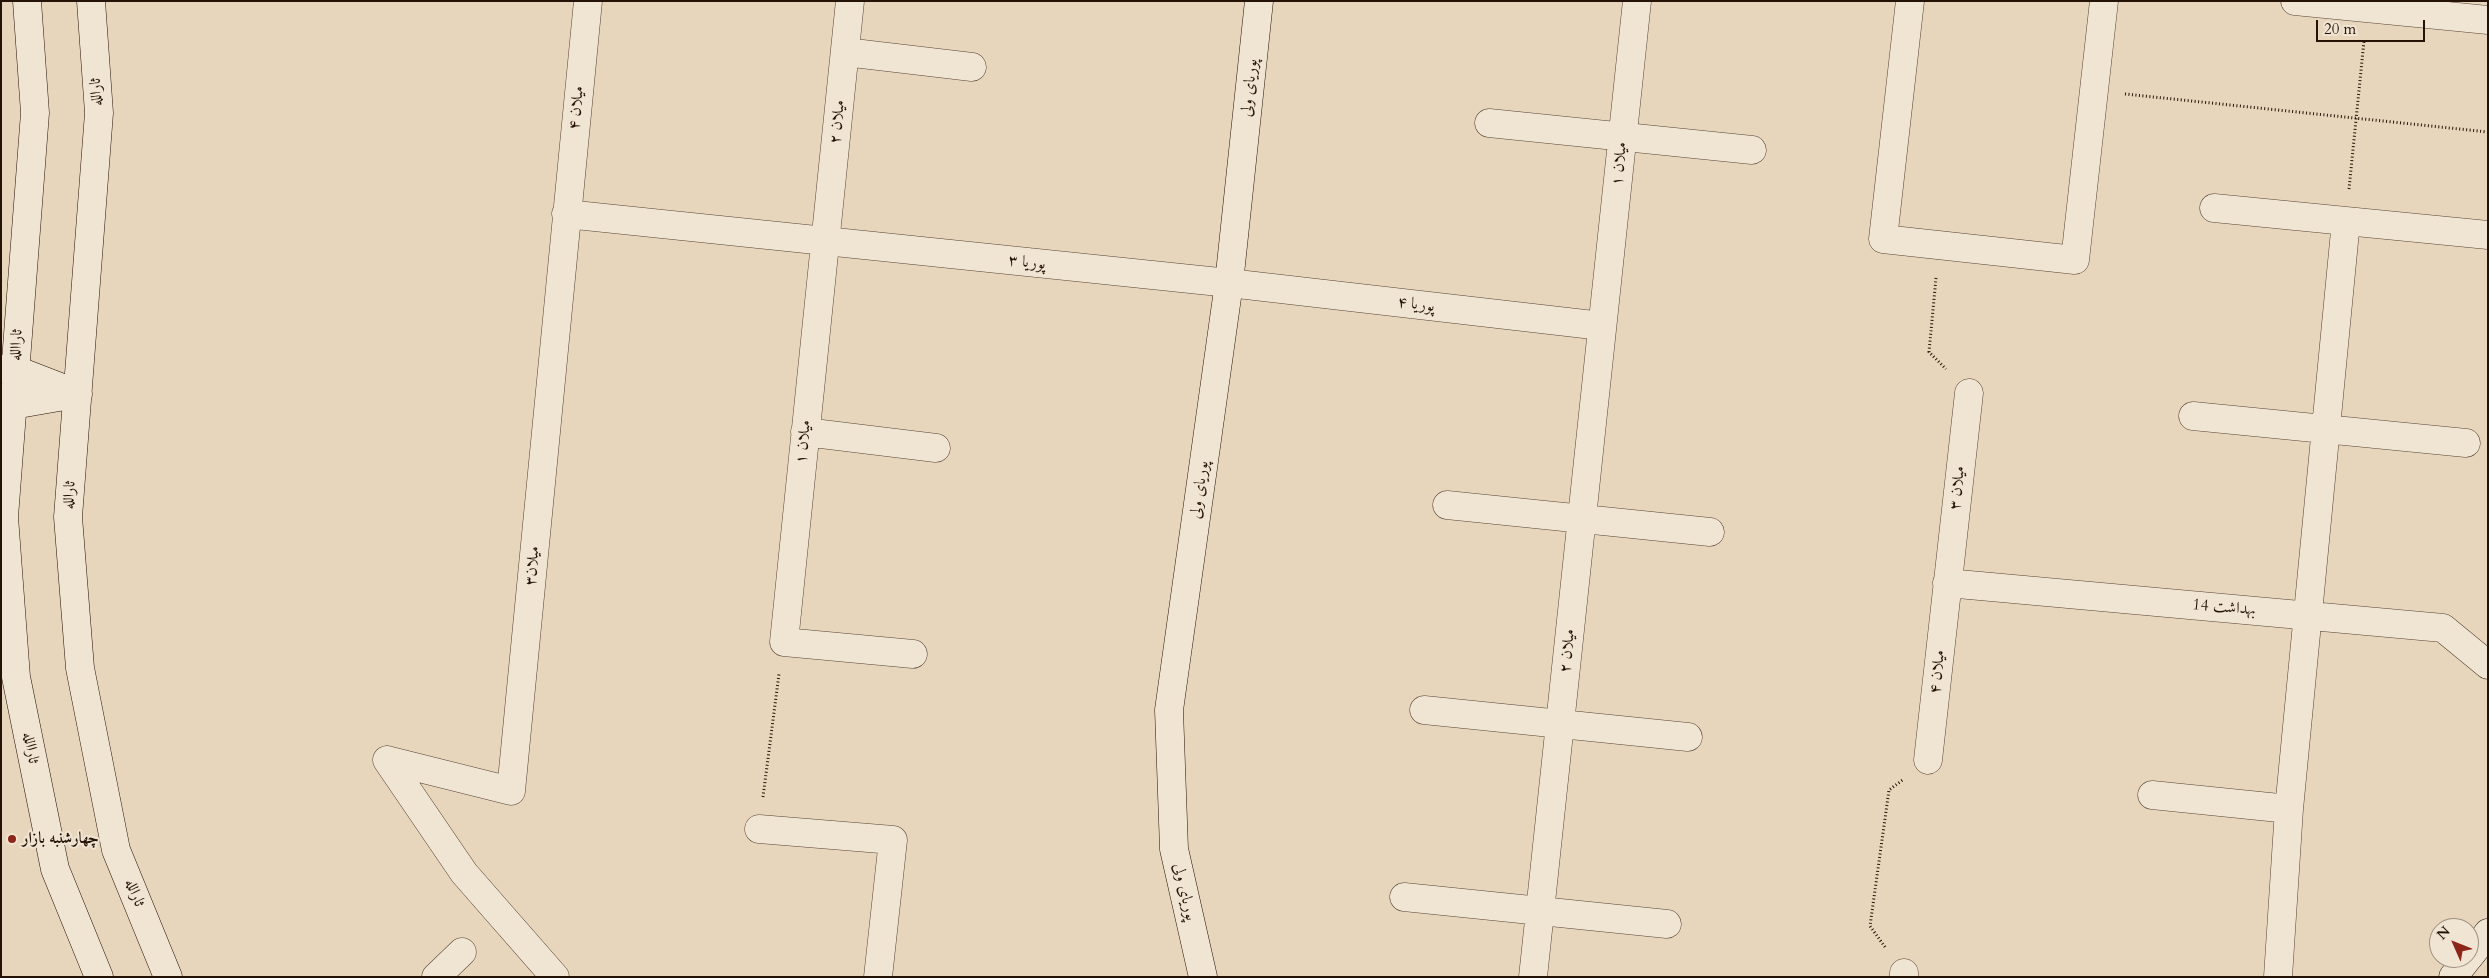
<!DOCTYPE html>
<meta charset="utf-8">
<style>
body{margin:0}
#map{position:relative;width:2489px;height:978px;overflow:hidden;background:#e8d6bc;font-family:Cardo,serif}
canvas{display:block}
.frame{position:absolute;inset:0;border:2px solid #241206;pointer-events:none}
.north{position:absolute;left:2429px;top:918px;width:50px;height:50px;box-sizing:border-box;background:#f0e4d3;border:1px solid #9e9081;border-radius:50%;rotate:314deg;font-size:14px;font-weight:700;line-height:20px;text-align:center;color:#241206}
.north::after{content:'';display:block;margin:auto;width:18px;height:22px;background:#8f2418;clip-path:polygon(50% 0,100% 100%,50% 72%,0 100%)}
.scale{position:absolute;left:2316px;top:20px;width:109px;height:22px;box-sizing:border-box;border:2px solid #241206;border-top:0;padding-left:6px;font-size:15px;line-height:18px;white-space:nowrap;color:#241206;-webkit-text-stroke:4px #f0e4d3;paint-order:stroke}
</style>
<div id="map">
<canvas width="2489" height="978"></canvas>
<div class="frame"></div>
<div class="north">N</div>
<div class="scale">20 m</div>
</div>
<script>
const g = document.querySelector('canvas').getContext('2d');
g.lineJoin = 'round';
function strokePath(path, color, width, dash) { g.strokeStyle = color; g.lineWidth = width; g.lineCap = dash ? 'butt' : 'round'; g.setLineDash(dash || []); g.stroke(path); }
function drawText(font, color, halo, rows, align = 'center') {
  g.font = font + ' Cardo,Amiri,serif'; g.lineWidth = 4; g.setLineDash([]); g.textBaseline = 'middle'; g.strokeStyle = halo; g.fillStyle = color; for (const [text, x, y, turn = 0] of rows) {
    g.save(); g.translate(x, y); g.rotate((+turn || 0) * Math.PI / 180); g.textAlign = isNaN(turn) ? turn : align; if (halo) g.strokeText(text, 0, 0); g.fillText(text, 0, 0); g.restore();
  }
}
const path = new Path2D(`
 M2125,94l363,38
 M2349,189l15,-148
 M1936,278l-7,74 17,17
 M763,797l16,-123
 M1885,947l-15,-21 19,-136 15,-11`);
const street = new Path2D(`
 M850,1l-66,641 129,12
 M1910,1l-27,238 192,21 29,-259
 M2295,1l193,19
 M845,52l127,15
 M1489,123l263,27
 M2214,208l274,27
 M566,214l663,69 373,43
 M2193,416l273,27
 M805,432l131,16
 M1447,505l263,27
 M1947,583l496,45 45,37
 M1424,710l264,27
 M387,760l124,31 77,-790
 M387,760l77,113 91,104
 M1928,760l41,-367
 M2152,795l137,14
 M759,829l134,11 -15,137
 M1404,897l263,27
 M436,977l26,-25
 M1533,977l104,-976
 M1904,977v-4
 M2278,977l11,-168 57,-588`);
const secondary = new Path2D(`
 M27,1l8,112 -31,404 12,160 39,192 44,108
 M91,1l8,112 -31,404 12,151 36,182 52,127
 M1,369l15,1 62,24
 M1,404l12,1 63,-11
 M2469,957l19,-24
 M1203,977l-29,-128 -5,-139 60,-427 30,-282
 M2453,977l15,-19`);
const markers = [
 [12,839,5,"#8f2418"]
];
const streetNames = [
 ["پوریای ولی",1250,88,-84],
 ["ثارالله",97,92,-94],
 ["میلان ۴",577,108,-84],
 ["میلان ۲",838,122,-84],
 ["میلان ۱",1620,164,-84],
 ["پوریا ۳",1027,263,6],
 ["پوریا ۴",1416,305,7],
 ["ثاراالله",17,345,-86],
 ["میلان ۱",804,442,-84],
 ["میلان ۳",1958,488,-84],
 ["پوریای ولی",1200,490,-82],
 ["ثارالله",70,495,-86],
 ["میلان۳",533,566,-85],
 ["بهداشت 14",2224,608,5],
 ["میلان ۲",1568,651,-84],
 ["میلان ۴",1938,672,-84],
 ["ثاراالله",30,748,79],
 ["پوریای ولی",1184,892,77],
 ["ثارالله",134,893,68]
];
const poiNames = [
 ["چهارشنبه بازار",22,839]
];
strokePath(street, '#554334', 29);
strokePath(secondary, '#241206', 29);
strokePath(path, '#241206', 3, [1, 2.5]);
strokePath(street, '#f0e4d3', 28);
strokePath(secondary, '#f0e4d3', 28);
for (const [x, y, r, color] of markers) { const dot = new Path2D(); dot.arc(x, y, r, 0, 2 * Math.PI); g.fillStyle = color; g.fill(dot); strokePath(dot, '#f0e4d3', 2); }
drawText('16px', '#241206', '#f0e4d3', streetNames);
drawText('bold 16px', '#241206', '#f0e4d3', poiNames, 'left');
</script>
